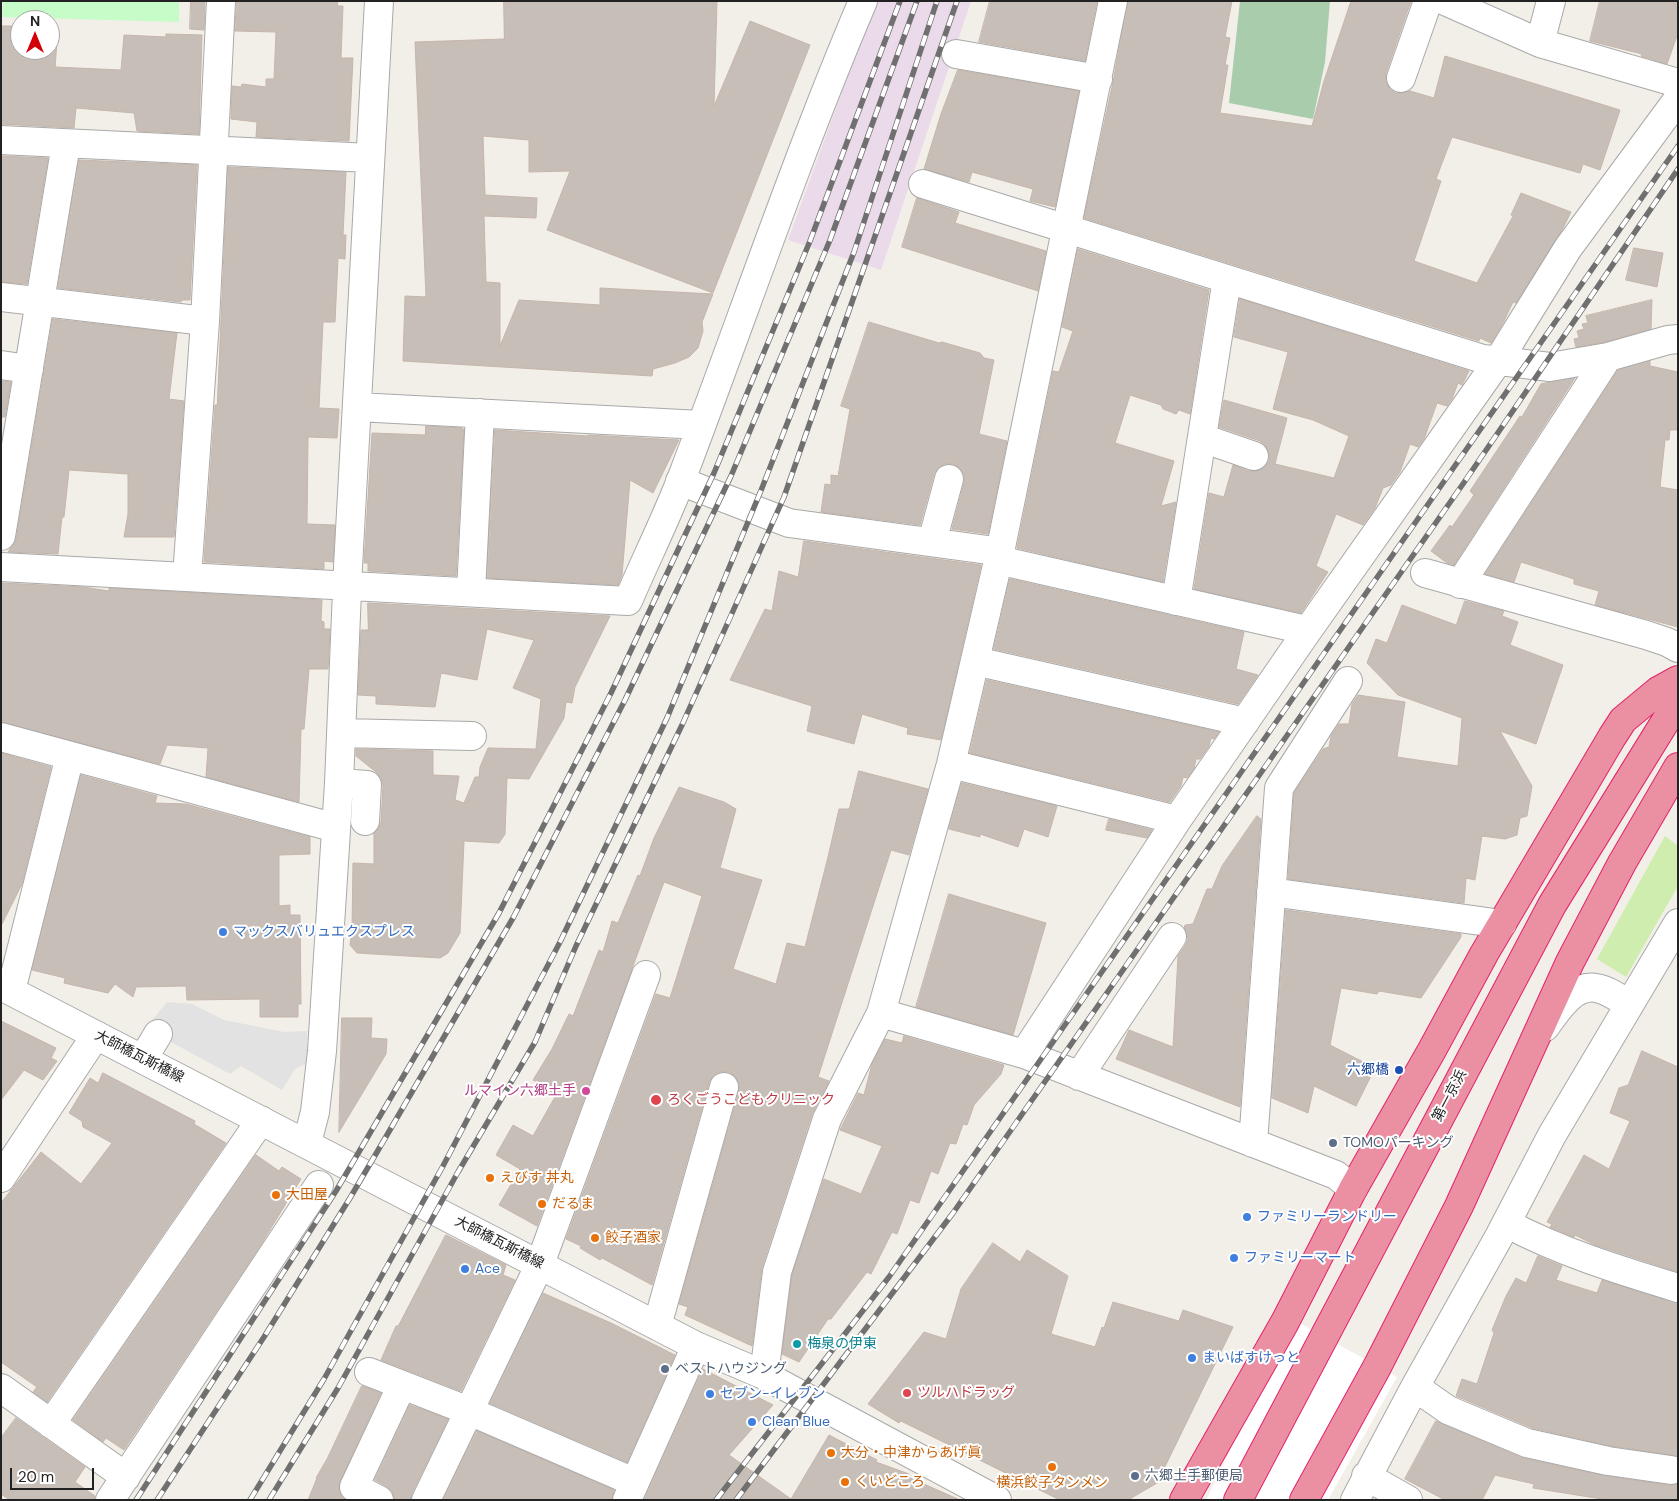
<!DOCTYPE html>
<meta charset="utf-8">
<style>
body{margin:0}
#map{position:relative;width:1679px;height:1501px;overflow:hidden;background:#f2eee8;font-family:"DM Sans",sans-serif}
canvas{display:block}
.frame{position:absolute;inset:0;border:2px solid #222;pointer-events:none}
.north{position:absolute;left:10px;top:10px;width:50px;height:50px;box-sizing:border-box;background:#fff;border:1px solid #a7a7a7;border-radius:50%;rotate:0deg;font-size:14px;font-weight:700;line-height:20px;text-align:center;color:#222}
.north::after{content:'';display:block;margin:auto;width:18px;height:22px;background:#d30008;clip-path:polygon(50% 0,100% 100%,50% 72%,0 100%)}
.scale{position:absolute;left:10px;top:1468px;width:84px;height:22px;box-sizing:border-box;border:2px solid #222;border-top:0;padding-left:6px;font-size:15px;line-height:18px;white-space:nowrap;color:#222;-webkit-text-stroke:4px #fff;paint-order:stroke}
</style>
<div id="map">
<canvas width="1679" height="1501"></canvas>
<div class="frame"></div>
<div class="north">N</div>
<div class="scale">20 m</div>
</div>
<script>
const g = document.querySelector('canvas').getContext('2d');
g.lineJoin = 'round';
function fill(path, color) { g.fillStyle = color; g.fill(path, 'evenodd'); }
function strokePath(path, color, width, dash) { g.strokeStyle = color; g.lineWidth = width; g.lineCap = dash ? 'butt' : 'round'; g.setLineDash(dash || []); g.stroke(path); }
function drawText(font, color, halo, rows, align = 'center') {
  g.font = font + ' "DM Sans","Noto Sans JP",sans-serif'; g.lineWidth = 4; g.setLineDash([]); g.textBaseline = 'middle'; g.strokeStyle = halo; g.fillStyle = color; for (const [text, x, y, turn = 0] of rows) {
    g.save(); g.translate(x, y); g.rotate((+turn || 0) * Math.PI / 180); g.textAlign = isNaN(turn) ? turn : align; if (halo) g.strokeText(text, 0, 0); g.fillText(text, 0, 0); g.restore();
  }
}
const industrial = new Path2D(`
 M875,1h96l-90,269 -93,-30z`);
const grass = new Path2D(`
 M1665,836l13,10v40l-52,91 -29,-18z`);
const cemetery = new Path2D(`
 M1240,1h90l-5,61 -12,57 -84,-16z`);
const park = new Path2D(`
 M3,1h176v21l-177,-5z`);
const parking = new Path2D(`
 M167,1002l25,2 32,16 60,12 23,-1v32l-12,6 -13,21 -41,-24 -11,8 -72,-39 -13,-6z`);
const pier = new Path2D(`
 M1298,1322l99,55 -69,123h-122l28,-58z`);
const building = new Path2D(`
 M191,1h14l-1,29 -14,-1z
 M237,1h101l-1,5h6l-2,52h12l-4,83 -93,-4 1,-15 -26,-3 1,-33 9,1 1,-3 24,3v-8h8l2,-47 -41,-1z
 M504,1h213l-3,105 36,-85 60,24 -97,248 -166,-63 23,-59 -41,1v-32l-46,-4 2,59 52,3 -1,20 -52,-2 2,66 14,1v63l19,-46 81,5v-17l113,6 -11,28 1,9 -5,17 -9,9 -14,6 -22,6 -1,7 -249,-15 2,-65 21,1 -11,-255 89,-3z
 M990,1h107l-12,60 -106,-19z
 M1128,1h104l-7,36 5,1 -5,27h3l-8,48 92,13 12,-45 27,-80h60l-25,72v8l4,8 5,4h8l7,-2 24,7 11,-42 175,54 -20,60 -17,-6 -3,9 -128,-36 -16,42 5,2 -27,80 63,22 36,-67 -2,-1 10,-22 50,19 -10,20 -45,71 -3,-1 -10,21 -12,20 -11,-5 -1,3 -395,-123 29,-136z
 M1600,1h78v32l-11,31 -26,-8 1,-2 -52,-13z
 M1,26h19v24h30v-22l8,1 -3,38 66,3 3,-35 42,2v-3l36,1 -3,99 -62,-3 -3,-18 -58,-5 -2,20 -73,-4z
 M958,70l121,21 -24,116 -25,-6 3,-12 -61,-17 -3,10 -45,-13 17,-55z
 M1,156l47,2 -21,126 -26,-2z
 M79,160l118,5 -7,135h-8l-1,2 -123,-14z
 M228,167l118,5 -3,63h3l-1,24 -7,-1 -3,64h-12l-4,86 20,1 -2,29 -29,-1 -1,87 28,1 -2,37 -9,-1v8l-120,-7 11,-157h2z
 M917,198l42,14 -4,11 91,28 -8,40 -136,-44z
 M1634,248l29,5 -6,34 -31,-7z
 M1078,249l131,41 -19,124 -11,-4 -3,4 -13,-5 -2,-4 -31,-10 -15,48 59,18 -13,45 15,-4 -13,80 -146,-34 36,-177 6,1 14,-41 -11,-4z
 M1240,299l229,72 -7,14 -4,-2 -6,16 -5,7 -10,-3 -13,36 -6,8 -8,-3 -10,28 -9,13 -8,3 -8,20 -12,17 -27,-11 -20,52 12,6 -27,41 -107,-24 15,-96 15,4 9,-32 16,6h7l9,-4 4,-6v-8l-4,-8 -5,-4 -41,-14 5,-27 63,18 -12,46 59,14 15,-42 -36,-16 -40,-11 15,-57 -54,-15z
 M1652,300l-1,29 -46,13 -29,5 -2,-8 5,-1 -2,-7 7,-2 -2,-5 6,-1 -2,-7z
 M53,319l124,14 -8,66 15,2 -10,136h-50l4,-23v-40l-59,-4 -5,47h-2l-4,37 -50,-2 8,-13z
 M869,322l70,21 3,-1 38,11 4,5 10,2 -15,74 28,7 -19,93 -36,-5 12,-46v-8l-4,-7 -7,-4h-8l-7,4 -4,6 -14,51 -99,-13 4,-28 6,1v-10l7,1 12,-67 -9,-3z
 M1650,361v5l28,6v58h-8l-1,10h-4l-5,47 18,3v137l-83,-22 4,-14 -25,-7v-5l-53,-17 -7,20 -29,-8 133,-204z
 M1575,378l-121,187 -7,-2 -16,-12 19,-26 2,2 22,-32 -4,-4 50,-75 2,1 19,-33z
 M1,381l10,1 -6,35h-4z
 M426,426l36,2 2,2 -8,146 -88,-5v-8h-4l8,-130 53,2z
 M495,430l93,6v-1l91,5 -26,53 -23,-13 -8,95 -4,10 -131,-7z
 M804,541l177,24 -40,175 -34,-6 1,-6 -46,-14 -8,30 -47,-13 5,-25 -82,-26 35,-71 7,2 7,-40 19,6z
 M1010,579l234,53 -8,37 22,6 -20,29 -244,-55z
 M1,583l82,4 26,4v-3l213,12 -1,21 3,1v7h6l-2,40h-19l-5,60h-3l-2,73 -93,-25 2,-29 -41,-3 -7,19 -159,-42z
 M1465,601l39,10 -2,5 16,6 -8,23 53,20 -27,79 -36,-13 32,55 -5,30 -7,2 -3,17 -12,4 -23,-3 -7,44 -9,-2 -2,25 -176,-24 6,-86 29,-44 6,-2 2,-11 8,-12h10l3,-20 6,-9 47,7 -8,55 61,9 4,-48 -64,-23 -31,-32 9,-24 11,4 15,-38 54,20z
 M368,603l242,13 -35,71 -3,16 -6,-1 -2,16 -35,61 -22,-1 -2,56 -6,9 -35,-2 -4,92 -12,20 -8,5 -83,-5 -7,-8 2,-15 1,-67 21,1v-31l4,-4 3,-7 2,-36 -2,-8 -5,-6 -20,-16v-7l77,2v24l26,1 -4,24 9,3 11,-26h4l1,-10 8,-19 48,1 5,-50 -28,-11 21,-48 -47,-11 -10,51 -36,-7 -6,34 -59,-3v-8l-18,-1 3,-65h7z
 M987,680l232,52 -5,7 -3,-1 -2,8 -9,13h-4l-2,10 -7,9 -4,-1 -2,9 -11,16 -200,-49z
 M1,753l50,14 -29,117 -21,42z
 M859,771l69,18 -19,66 -18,-5 -73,227 11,4 -17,33 -50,153 -10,79 -67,-31 3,-8 -9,-3 60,-213v-8l-4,-7 -6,-4h-9l-7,4 -4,7 -57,202 -50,-27 -2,2 -20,-12 1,-2 -15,-7 90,-245 14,4 32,-102 -38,-14 -127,344 -38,-21 21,-36 -24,-14 17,-30 20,11 23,-41 -23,-15 19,-31 17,-35 4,2 26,-66 4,2 9,-31 6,2 20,-48 2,1 14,-38 25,-51 45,15 12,7 -16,59 42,12 -29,89 43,15 11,-41 18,4 23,-90 11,-48h10z
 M81,775l76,21 -2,7 31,1 124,33v17l-31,1v51l11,-1v10h10l1,89h-3v13h-38v-18l-73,1 -1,-14 -50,1 -3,10 -18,-13 -7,9 -44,-10 1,-5 -33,-8z
 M962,783l95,23 -9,31 -24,-8 -6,18 -38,-13v3l-31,-8z
 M1257,816l4,3 -21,288 -124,-48 13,-29 44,17 5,-91 7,-10 3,-7 -4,-11 1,-3 8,-1 14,-35h5l10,-23z
 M1109,819l43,11 -5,8 -41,-8z
 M949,894l97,29 -33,112 -97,-28z
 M1286,910l175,24v3l-40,61 -42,-7 -2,3 -36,-6 -11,57 45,23 -19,38 -42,-20 -6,27 -36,-15z
 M342,1018h30l-1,20 16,1 -1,15 -47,78z
 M1,1021l55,27 -5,10 6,3 -14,19 -19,-10 -23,30z
 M904,1036l100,29 -3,9 -27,31 -7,20 -4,-1 -7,20 -6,-1 -12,31 -7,-3 -12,32 -9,-3 -13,34 -5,-2 -21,42 -4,-2 -36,47h-3l-29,43 -17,-8 10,-79 32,-96 37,15 21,-48 -42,-16 18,-37 6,2 8,-31 13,-25 17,4z
 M1642,1051l36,16v205l-83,-27 -20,-10 -1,2 -24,-10 2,-3 -5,-2 37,-67 25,14 21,-48 -20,-8 9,-25 9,-3z
 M103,1073l92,48 -1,3 32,19 -179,259 -14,-10 4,-5 -36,-25v-159l40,-51 40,32 31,-41 -29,-16 -1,-6 -13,-8 21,-35 8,5z
 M256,1155l23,16 3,-4 19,12 -41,67 -136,204 -18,-12 -3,4 -30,-22z
 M446,1235l60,30 -3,10 12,5 -54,111 -80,-31 15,-34h2z
 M993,1243l27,19 7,-12 41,26 -17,58 44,13 7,-20 2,1 9,-26 66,19 4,-11 50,17 -76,156 -29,17h-68l-159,-79 -2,2 -31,-19 56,-72 22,7 15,-50z
 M1538,1256l24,10 -6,14 41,13 5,-13 76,23v153l-67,-10 -79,-18 -76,-32 6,-17 15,5 17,-51 -2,-3 14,-34 10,-18 10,5z
 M543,1293l68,30 64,32 -48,107 -137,-59z
 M703,1369l70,36 -44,50 62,44 38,-64 48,25 -1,2 33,12 -1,3 52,23h-316z
 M362,1386l19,7 -41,88 -1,8 2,6 4,5h-37l9,-22h-1l11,-19z
 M410,1405l38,14 -36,74 -1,7h-16l-3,-9 -6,-5 -11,-6z
 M16,1418l69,49 -10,15 20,14 -1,4h-84l-9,-6v-56z
 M1436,1421l87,37 83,18 63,9 9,-1v16h-70l-75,-12 1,-4 -39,-9 -13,25h-37l-40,-21z
 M477,1431l137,59 -2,10h-169z`);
const minor = new Path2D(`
 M1445,1l95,42 138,40
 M1540,43l11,-42
 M956,54l142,25
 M1401,78l27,-77
 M1,140l369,18
 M923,184l560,175 67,8 58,-10 60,-17 10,-1
 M1,297l204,24
 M1,365l28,4
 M357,407l344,18
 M1202,438l52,18
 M680,481l109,42 199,27 23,13 286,65 9,5
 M1,536l65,-392
 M932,542l17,-63
 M1,567l627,34c17,-40 37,-80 53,-121 61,-160 115,-322 182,-479
 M1425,573l221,62 21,7 11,6
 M187,577l18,-256 16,-320
 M1460,584l148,-227
 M471,592l9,-179
 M1176,601l51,-322
 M975,661l270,61
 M341,733l131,3
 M1,737l335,91
 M951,764l226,56
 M339,783l28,2 -2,36
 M1271,892l231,32
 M1,986l695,360 68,29 233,125
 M11,991l59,-235
 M881,1013l143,41 312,121 17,14
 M1545,1027c12,-16 28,-43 51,-39 12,2 23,10 32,16
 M1024,1054l153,-234 129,-187 192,-272 70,-113 110,-149
 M143,1059l15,-25
 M1079,1076l93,-139
 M307,1143l8,-31 7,-61 17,-268 9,-216 31,-566
 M1253,1143l26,-355 69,-107
 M1,1178l95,-143
 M1506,1223c54,29 113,47 172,65
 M657,1326l67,-239
 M369,1372l100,39 165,71
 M764,1375l13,-103 50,-153 54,-106 70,-249 48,-207 114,-556
 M1415,1387l33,23 79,33 81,18 63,9
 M1,1388l125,89
 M51,1424l210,-304
 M1366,1476l42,24
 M110,1500l209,-315
 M379,1500l-25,-13 48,-102
 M426,1500l114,-236 106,-289
 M627,1500l69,-154
 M1355,1500l60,-113 85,-152 52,-100 126,-212`);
const highway = new Path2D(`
 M1184,1500l101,-178 68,-133 79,-139 52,-96 128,-217 11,-17 35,-29 20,-11
 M1238,1500l314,-595 126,-204
 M1304,1500l73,-133 82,-161 111,-244 52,-99 56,-96`);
const rail = new Path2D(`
 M136,1500l200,-309 163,-278 112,-220 103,-220 96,-232 90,-240
 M157,1500l107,-163 86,-139 37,-63 126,-217 112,-218 106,-224 99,-236 87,-239
 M250,1500l74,-121 119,-213 117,-224 107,-224 95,-230 92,-236 83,-251
 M269,1500l69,-112 120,-216 77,-130 41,-96 106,-221 102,-228 173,-496
 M716,1500l173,-223 789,-1131
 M736,1500l217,-287 512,-732 213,-312`);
const markers = [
 [223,932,5,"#3f7fe0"],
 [1399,1070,5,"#1a4fb4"],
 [586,1091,5,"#d1479c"],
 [656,1100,6,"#e0444e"],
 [1333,1143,5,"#5c6f8a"],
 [490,1178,5,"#e8710a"],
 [276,1195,5,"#e8710a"],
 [542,1204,5,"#e8710a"],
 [1247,1217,5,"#3f7fe0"],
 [595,1238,5,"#e8710a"],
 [1234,1258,5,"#3f7fe0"],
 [465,1269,5,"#3f7fe0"],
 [797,1344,5,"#0f9aa8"],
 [1192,1358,5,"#3f7fe0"],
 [665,1369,5,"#5c6f8a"],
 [907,1393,5,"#e0444e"],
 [710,1394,5,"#3f7fe0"],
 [752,1422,5,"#3f7fe0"],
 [831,1453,5,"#e8710a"],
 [1052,1467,5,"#e8710a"],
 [1135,1476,5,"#5c6f8a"],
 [845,1482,5,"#e8710a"]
];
const shopNames = [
 ["マックスバリュエクスプレス",233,932],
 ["ファミリーランドリー",1257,1217],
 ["ファミリーマート",1244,1258],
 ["Ace",475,1269],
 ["まいばすけっと",1202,1358],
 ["セブン-イレブン",720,1394],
 ["Clean Blue",762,1422]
];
const streetNames = [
 ["大師橋瓦斯橋線",139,1057,27],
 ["第一京浜",1450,1096,-62],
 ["大師橋瓦斯橋線",499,1243,27]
];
const transitNames = [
 ["六郷橋",1389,1070]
];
const hotelNames = [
 ["ルマイン六郷土手",576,1091]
];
const healthNames = [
 ["ろくごうこどもクリニック",667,1100],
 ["ツルハドラッグ",917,1393]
];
const serviceNames = [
 ["TOMOパーキング",1343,1143],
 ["ベストハウジング",675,1369],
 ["六郷土手郵便局",1145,1476]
];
const foodNames = [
 ["えびす 丼丸",500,1178],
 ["大田屋",286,1195],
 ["だるま",552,1204],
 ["餃子酒家",605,1238],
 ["大分・中津からあげ眞",841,1453],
 ["くいどころ",855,1482],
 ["横浜餃子タンメン",1052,1483,"center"]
];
const cultureNames = [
 ["梅泉の伊東",807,1344]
];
fill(industrial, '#ebdae9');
fill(grass, '#cfedae');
fill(cemetery, '#a8ccac');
fill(park, '#c6fcc8');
fill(parking, '#e2e2e2');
fill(pier, '#fff');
fill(building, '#c7beb7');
strokePath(building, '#c5b5aa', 1);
strokePath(minor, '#a9a9a9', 30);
strokePath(highway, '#e2246c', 30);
strokePath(minor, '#fff', 28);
strokePath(highway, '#eb8fa3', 28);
strokePath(rail, '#707070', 5.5);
strokePath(rail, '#fff', 4, [11]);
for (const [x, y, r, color] of markers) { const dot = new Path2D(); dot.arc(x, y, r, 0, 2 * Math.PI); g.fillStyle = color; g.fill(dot); strokePath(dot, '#fff', 2); }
drawText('14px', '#366cbe', '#fff', shopNames, 'left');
drawText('14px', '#222', '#fff', streetNames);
drawText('14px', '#164399', '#fff', transitNames, 'right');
drawText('14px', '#b23c85', '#fff', hotelNames, 'right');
drawText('14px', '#be3a42', '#fff', healthNames, 'left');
drawText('14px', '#4e5e75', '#fff', serviceNames, 'left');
drawText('14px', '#c56008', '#fff', foodNames, 'left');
drawText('14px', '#0d838f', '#fff', cultureNames, 'left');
</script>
